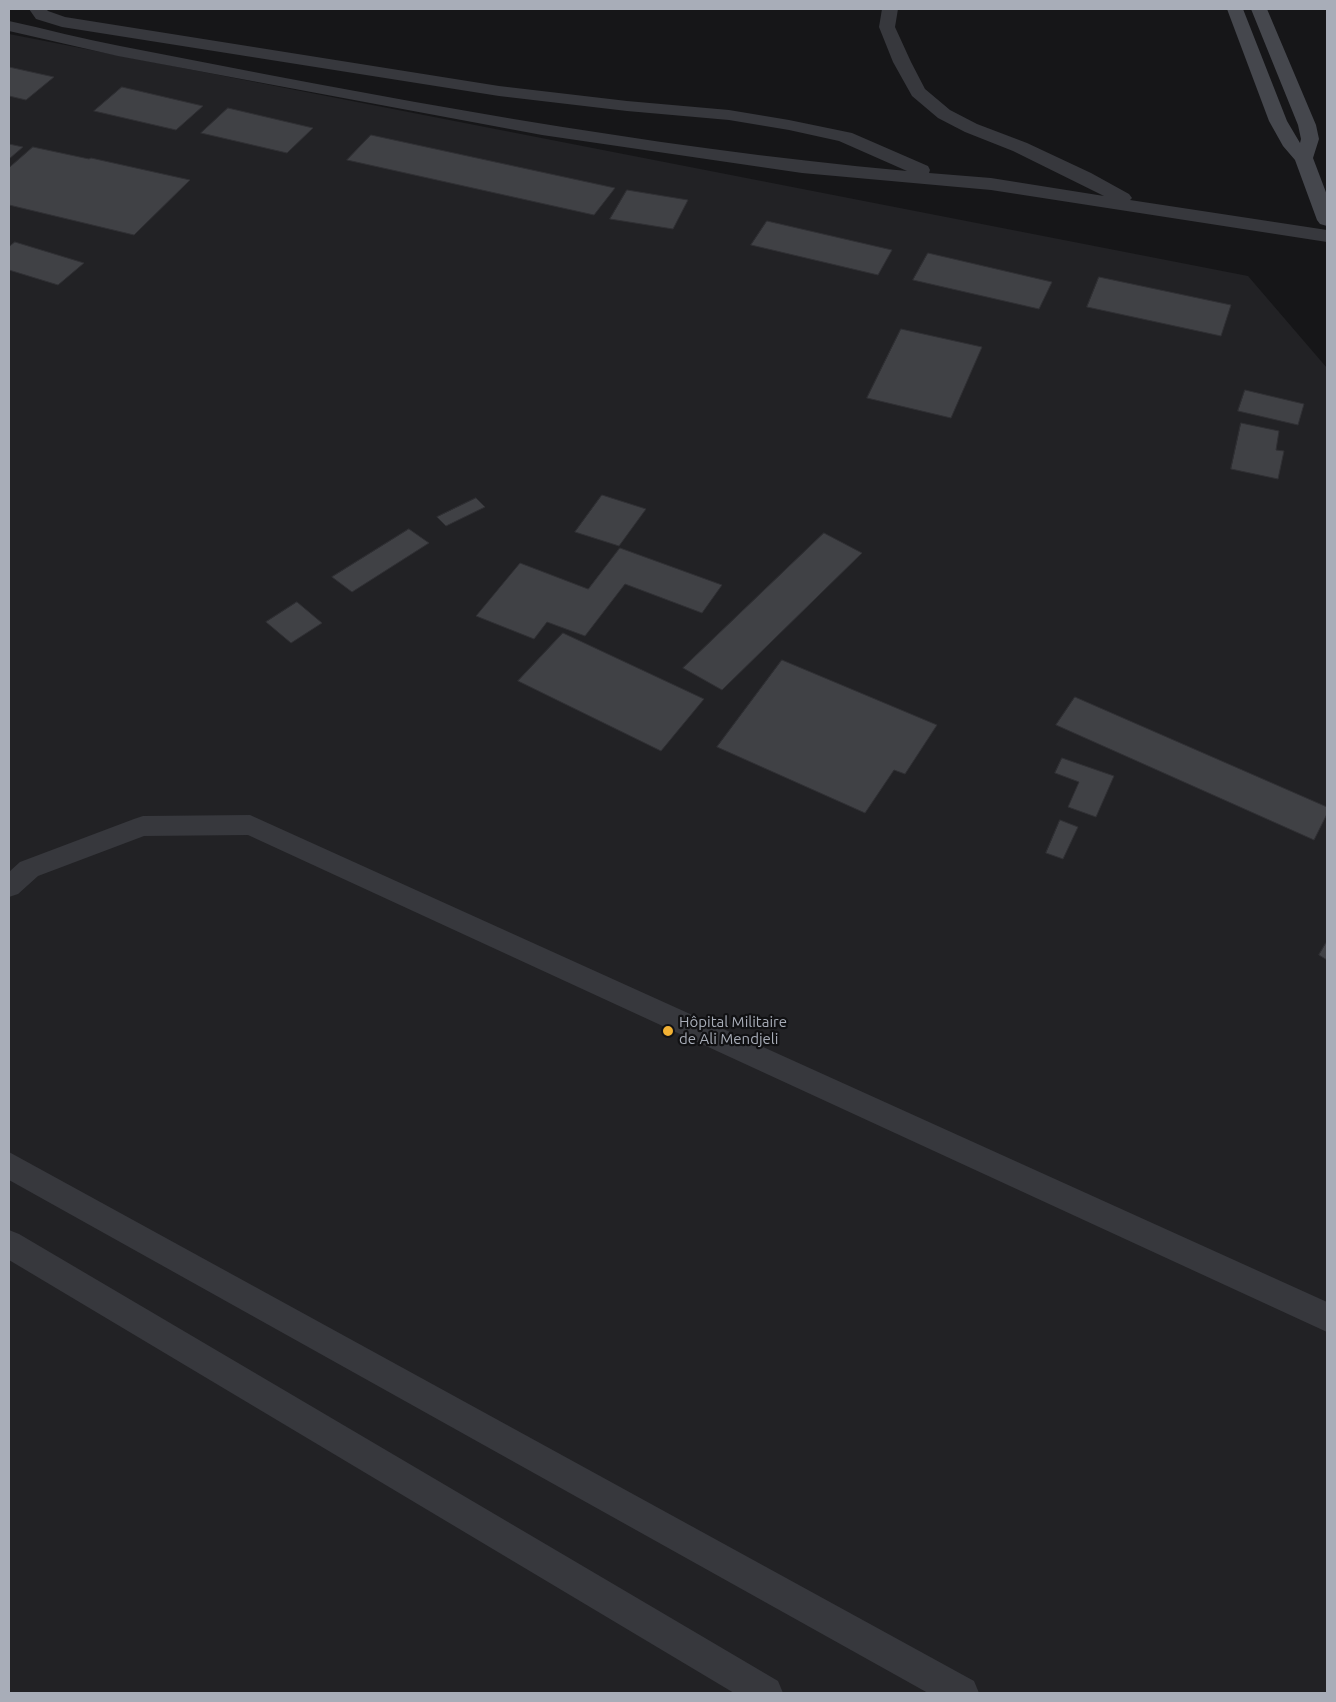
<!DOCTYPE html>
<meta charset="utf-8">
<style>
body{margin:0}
#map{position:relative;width:1336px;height:1702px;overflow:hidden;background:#161618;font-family:Ubuntu,sans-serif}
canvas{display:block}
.frame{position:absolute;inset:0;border:10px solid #a8adb8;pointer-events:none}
</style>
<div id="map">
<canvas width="1336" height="1702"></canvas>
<div class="frame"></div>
</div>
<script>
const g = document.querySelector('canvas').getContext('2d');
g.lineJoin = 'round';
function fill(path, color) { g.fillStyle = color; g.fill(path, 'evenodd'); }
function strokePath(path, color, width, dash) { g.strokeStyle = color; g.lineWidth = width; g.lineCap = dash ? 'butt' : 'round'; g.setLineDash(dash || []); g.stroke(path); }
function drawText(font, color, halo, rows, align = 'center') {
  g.font = font + ' Ubuntu,sans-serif'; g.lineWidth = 4.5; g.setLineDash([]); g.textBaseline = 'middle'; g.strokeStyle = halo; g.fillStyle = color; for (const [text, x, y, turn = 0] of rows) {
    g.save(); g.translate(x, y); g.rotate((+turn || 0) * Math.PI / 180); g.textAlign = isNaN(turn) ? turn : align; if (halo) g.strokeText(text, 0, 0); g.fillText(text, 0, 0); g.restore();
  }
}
const built = new Path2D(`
 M9,34l1239,242 79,92v1325h-1318z`);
const building = new Path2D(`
 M9,67l45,10 -28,23 -17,-4z
 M122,87l81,19 -27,24 -82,-19z
 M228,108l85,20 -26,25 -86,-20z
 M371,135l244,53 -21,27 -247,-55z
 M9,144l14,3 -14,12z
 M33,147l56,12 2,-1 99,22 -56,55 -125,-30v-37z
 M627,190l61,10 -15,29 -63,-10z
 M767,221l125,29 -14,25 -127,-30z
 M15,242l69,21 -26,22 -49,-15v-23z
 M928,253l124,29 -13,27 -126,-29z
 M1099,277l132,28 -10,31 -134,-29z
 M901,329l81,18 -31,71 -84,-20z
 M1245,390l59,14 -6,21 -60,-14z
 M1241,423l38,8 -3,19 8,1 -6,28 -47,-10z
 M602,495l44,14 -27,37 -44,-14z
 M476,498l9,9 -39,19 -9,-9z
 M409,529l20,14 -77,49 -20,-15z
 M824,533l38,20 -140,137 -39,-22z
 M620,548l102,37 -20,28 -77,-29 -40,52 -38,-14 -13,17 -58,-23 44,-53 68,26z
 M297,602l25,21 -31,20 -25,-21z
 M563,633l141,66 -43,52 -143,-70z
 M782,660l155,65 -32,49 -11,-4 -29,43 -148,-66z
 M1075,697l252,110v7l-13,26 -258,-115z
 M1062,758l52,18 -18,41 -28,-10 11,-25 -24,-9z
 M1060,820l18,7 -15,32 -17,-6z
 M1326,943l1,1v16l-8,-5z`);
const lane = new Path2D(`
 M250,815l1077,487v30l-1079,-497 -104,1 -106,40 -20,18 -9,3v-25l11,-10 114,-43 9,-3z
 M9,1152l965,529 5,12h-51l-919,-513z
 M9,1230l10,4 759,447 5,12h-49l-725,-433z`);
const street = new Path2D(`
 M29,9h17l2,2 17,6 434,69 128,15 102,9 60,10 63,13 76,33 2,4 -1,3 62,5 113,18 -91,-45 -48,-19 -27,-14 -26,-22 -19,-34 -14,-35 3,-18h16l-3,18 16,35 14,27 25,21 27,14 50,19 64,30 38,21 3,4 -2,2 197,30v12l-336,-52 -189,-17 -260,-38 -424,-79 -109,-25v-10c37,8 74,18 111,25 261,51 522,101 787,125l-68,-30 -50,-11 -60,-10 -102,-9 -128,-15 -437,-69 -26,-8z`);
const secondary = new Path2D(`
 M1227,9h16l44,112 13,22 1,-4 -3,-14 -47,-116h16l49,116 3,14 -6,19 14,37v31l-7,-2 -3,-4 -22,-60 -12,-14 -14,-25z`);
const markers = [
 [668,1031,6,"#f2b134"]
];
const poiNames = [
 ["Hôpital Militaire",679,1022],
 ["de Ali Mendjeli",679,1039]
];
fill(built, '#222225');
fill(building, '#404145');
strokePath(building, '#303034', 1);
fill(lane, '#37383d');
fill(street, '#37383d');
fill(secondary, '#45474d');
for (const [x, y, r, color] of markers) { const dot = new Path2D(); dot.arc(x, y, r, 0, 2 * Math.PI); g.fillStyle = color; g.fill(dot); strokePath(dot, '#111113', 2); }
drawText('15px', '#a8adb8', '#111113', poiNames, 'left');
</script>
